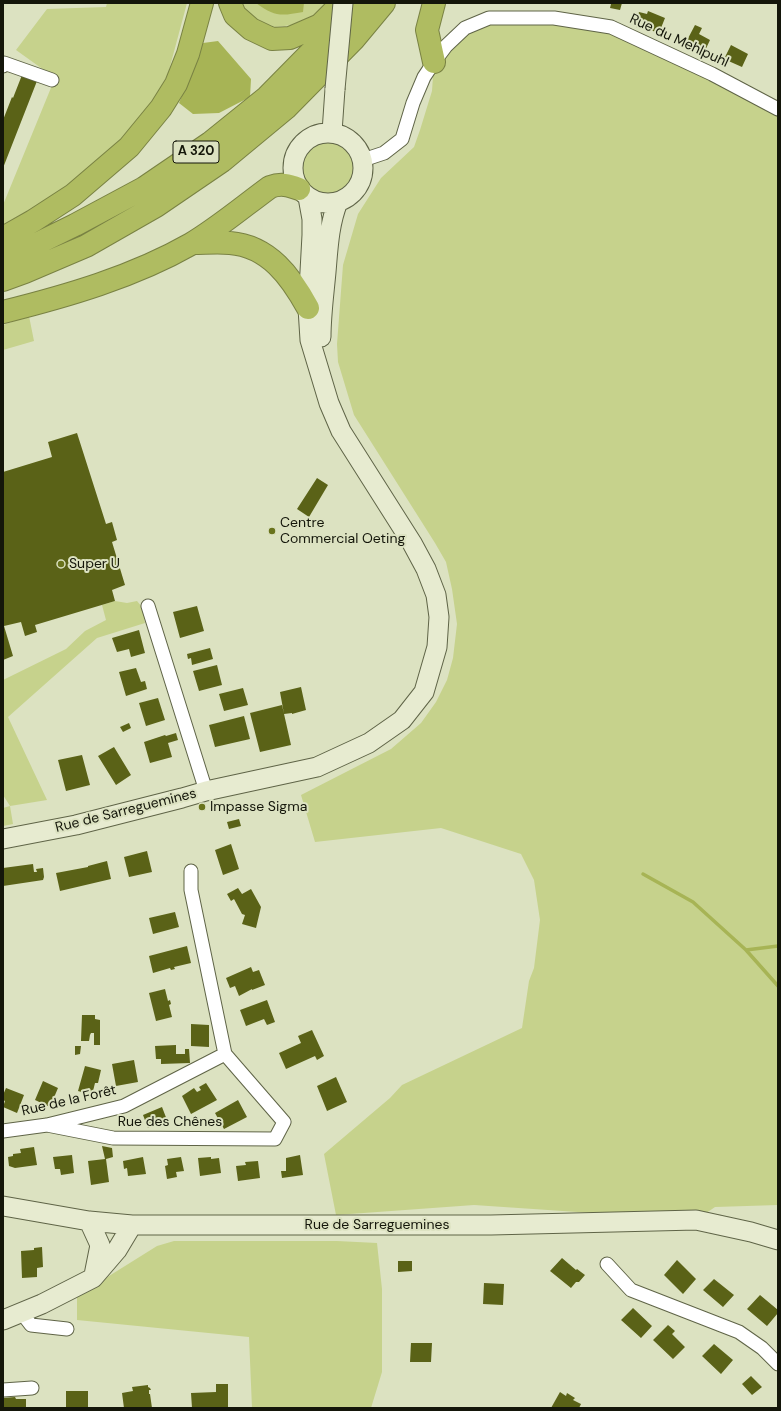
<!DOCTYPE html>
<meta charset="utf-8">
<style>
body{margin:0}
#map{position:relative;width:781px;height:1411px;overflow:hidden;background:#dce2c1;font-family:"DM Sans",sans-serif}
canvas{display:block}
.frame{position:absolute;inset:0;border:4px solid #14160a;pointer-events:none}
</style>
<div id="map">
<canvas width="781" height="1411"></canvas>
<div class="frame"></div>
</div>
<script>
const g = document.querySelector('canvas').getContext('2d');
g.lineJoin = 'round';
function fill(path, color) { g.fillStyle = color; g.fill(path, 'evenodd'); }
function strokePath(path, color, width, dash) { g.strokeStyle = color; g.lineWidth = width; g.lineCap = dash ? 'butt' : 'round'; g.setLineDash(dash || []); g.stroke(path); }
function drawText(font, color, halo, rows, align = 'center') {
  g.font = font + ' "DM Sans",sans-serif'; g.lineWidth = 4; g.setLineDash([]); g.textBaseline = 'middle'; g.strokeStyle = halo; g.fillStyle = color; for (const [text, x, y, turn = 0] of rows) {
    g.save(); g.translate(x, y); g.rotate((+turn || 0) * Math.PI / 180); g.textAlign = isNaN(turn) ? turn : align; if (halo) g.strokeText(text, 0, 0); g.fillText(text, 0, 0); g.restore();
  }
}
const green = new Path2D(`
 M107,3h80l-19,71 -15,27 -26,33 -30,29 -29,25 -65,40v-23l52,-127 -39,-28 31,-41 59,-2z
 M241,3h88l-14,17 -22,5 -18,2 -17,-6 -15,-13z
 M489,18l108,9 181,74v1104l-63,2 -19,13 -222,-15 -138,10 -12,-61 66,-56 12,-13 120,-57 7,-47 5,-13 6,-48 -6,-40 -13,-26 -80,-26 -126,14 -14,-47 90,-46 30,-26 15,-21 11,-22 6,-22 4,-34 -5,-35 -6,-27 -11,-19 -81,-128 -16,-53 -1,-18 6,-79 15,-51 23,-36 33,-31 6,-17 12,-39 2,-29 31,-34z
 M300 168a28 28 0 1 1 56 0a28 28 0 1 1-56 0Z
 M29,316l5,25 -31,9v-25z
 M115,601l12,2 10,-2 5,6 3,16 -48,15 -89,79 39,83 -37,6 3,18 -10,2v-18l7,-2 -7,-11v-115l63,-31 19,-18 21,-11 -4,-15z
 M174,1241h163l40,2 5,46v83l-11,36h-119l-3,-71 -172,-17v-24l80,-50z`);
const water = new Path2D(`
 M256,3h48l-1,9c-22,4 -28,5 -47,-9z
 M218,41l33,38 -1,18 -31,16 -26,1 -14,-11 24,-60z`);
const stream = new Path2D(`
 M643,874l50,28 53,48 32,-4
 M746,950l32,36`);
const building = new Path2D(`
 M607,3h15l-2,7 -10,-2 1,-4z
 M648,11l17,7 -6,15 -15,-5h-4l-4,-1 -1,-3 4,-12 8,2z
 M695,25l7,3 -3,6 11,6 -7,15 -19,-9z
 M731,45l17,9 -6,13 -18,-8z
 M22,75l15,6 -34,87v-48l9,-23 1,1z
 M77,433l29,91 6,-2 5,18 -5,2 13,43 -13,5 3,11 -80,24 2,7 -12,4 -4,-14 -17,4 9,30 -10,4v-188l49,-15 -4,-15z
 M317,478l11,7 -19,32 -12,-8z
 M197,606l7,25 -24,7 -7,-26z
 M139,630l6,23 -14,4 -2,-8 -12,3 -5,-14z
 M210,648l3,11 -21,6 -1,-7 -3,1 -1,-5z
 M217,665l5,20 -23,6 -6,-20z
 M136,668l5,14 4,-1 2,8 -21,7 -7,-24z
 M301,687l5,23 -14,4v-1l-8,1 -4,-22z
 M243,688l5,17 -24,6 -5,-17z
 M158,698l7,22 -19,6 -7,-23z
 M282,705l9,40 -31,7 -10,-39z
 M244,716l6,23 -35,8 -6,-22z
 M129,723l2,5 -8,4 -3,-5z
 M176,733l2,7 -10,3 4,14 -22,6 -6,-21 21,-7 1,1z
 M114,747l17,28 -15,10 -18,-29z
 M82,755l8,30 -24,6 -8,-31z
 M239,819l2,7 -12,3 -2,-7z
 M231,844l8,25 -16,6 -8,-25z
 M147,851l5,21 -23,5 -5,-20z
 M107,861l4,18 -51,12 -4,-18 32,-6v-1z
 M33,864l1,8h3l-1,-3 7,-1 1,9 -1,3 -40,6v-18z
 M238,888l4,6 9,-5 10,18 -5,21 -14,-4 3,-9 -3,-1 -8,-15 -3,2 -4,-7z
 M175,912l4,15 -26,7 -4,-16z
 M187,946l4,17 -17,4 1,2 -4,1 -1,-2 -17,5 -4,-17z
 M251,967l2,5 6,-2 6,15 -13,5v-1l-13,7 -4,-10 -5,2 -4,-10z
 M165,989l3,12 2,-1 1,4 -2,1 3,12 -16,4 -7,-28z
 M267,1000l8,22 -8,3 -3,-6 -18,7 -6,-16z
 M82,1015h13v4l5,1v25h-6v-12h-3l-1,2 -1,6h-8z
 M191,1024l18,1v22l-18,-1z
 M312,1030l12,26 -7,4 -2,-4 -29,13 -7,-16 22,-10 -3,-7z
 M176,1045v9h9v-5h4l1,14 -29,1v-5h-5l-1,-13z
 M75,1046h6l-1,8 -5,1z
 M134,1060l4,22 -22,4 -4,-22z
 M85,1066l16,4 -3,13h-3l-3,12 -14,-4z
 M336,1077l11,25 -20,9 -10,-25z
 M43,1081l15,7 -8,19 -15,-7z
 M206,1083l11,17 -26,14 -9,-18 12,-8 3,4 4,-2 -2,-3z
 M6,1088l18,7 -7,18 -14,-6 2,-6 -2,-1v-5z
 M238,1100l9,17 -23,12 -9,-16z
 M162,1107l5,13 -19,8 -5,-13z
 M102,1146l10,2 1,9 -7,2 3,23 -18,3 -3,-24 17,-2z
 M34,1147l3,18 -22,3 -6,-2 -1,-9 5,-1v-2l8,-1 -1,-4z
 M72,1155l2,18 -13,2 -1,-6h-5l-2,-12z
 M300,1155l3,20 -21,3 -1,-7h5v-13z
 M143,1157l3,17 -18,2 -1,-8 -3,1 -1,-8z
 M181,1157l3,14 -8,1 1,5 -10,2 -2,-13 3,-1 -1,-6z
 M211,1157v2l8,-1 2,15 -21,3 -2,-18z
 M258,1161l2,17 -22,3 -2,-15 10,-1 -1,-3z
 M42,1247l1,20 -6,1v9l-15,1 -1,-27 13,-1v-2z
 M562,1258l14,12 1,-1 8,6 -6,7h-3l-5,6 -21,-17z
 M677,1260l19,19 -13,15 -19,-19z
 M398,1261h14v10l-14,1z
 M714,1279l20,16 -11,12 -20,-17z
 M484,1283l20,1 -1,21 -20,-1z
 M760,1295l18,15v3l-11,13 -20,-17z
 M633,1308l19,18 -11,12 -20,-18z
 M668,1325l7,6 -3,3 13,13 -12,12 -20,-19z
 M411,1343h21l-1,19h-21z
 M714,1344l19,16 -12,14 -19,-18z
 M751,1376l11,11 -10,8 -10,-11z
 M216,1384h12v24h-36l-1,-15 25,-1z
 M148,1385v2l2,1 1,2h-2v4h1l2,14h-28l-2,-15 11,-2 -1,-4z
 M66,1391h22v17h-22z
 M560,1392l6,4 1,-3 8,5 -2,2 8,4 -2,4h-28z
 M15,1397l1,2h10v9h-23v-10z`);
const street = new Path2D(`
 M3,66l1,-3 48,17
 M363,160l21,-7 18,-14 11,-36 11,-26 10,-15 12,-16 19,-18 24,-10h65l57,9 101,47 66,35
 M148,606l58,185
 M47,1125l66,13 162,1 9,-17 -59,-68 -34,-164v-19
 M3,1131l44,-6 77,-19 101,-52
 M607,1264l24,26 108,42 23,16 16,16
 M21,1312l10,13 36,4
 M3,1390l29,-2`);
const secondary = new Path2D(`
 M332,132l3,-43
 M293 168a35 35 0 1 1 70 0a35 35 0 1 1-70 0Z
 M321,337c0,-22 3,-43 5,-65 2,-23 3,-48 12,-70
 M3,839l73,-14 106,-27 24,-7 111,-24 52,-24 33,-23 22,-28 13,-45 2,-30 -3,-22 -10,-26 -14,-26 -71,-112 -12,-28 -19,-63 -2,-32 4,-73v-16l-4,-22
 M3,1206l86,15 43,4h359l205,-5 55,12 27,8
 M89,1221l11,24 -6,30
 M3,1320l39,-16 51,-26 24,-28 15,-25`);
const highway = new Path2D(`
 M230,3l5,12 16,14 21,10 18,-1 30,-13 16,-16
 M434,3l-7,27 7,32
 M3,238l30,-17 40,-26 56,-48 32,-39 15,-24 12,-30 14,-51
 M193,243c12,0 25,-1 37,0 39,3 61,34 78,65
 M3,258l15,-5 57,-28 69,-37 66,-45 57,-46 67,-68 24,-26
 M3,280l22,-8 61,-26 70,-40 66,-45 64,-53 68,-69 30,-36
 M3,312c64,-16 130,-35 188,-68 27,-16 53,-38 79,-57 11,-4 18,-2 29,2`);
const secondaryBridge = new Path2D(`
 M335,89l8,-86`);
const markers = [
 [272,531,4,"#69731c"],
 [61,564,4,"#69731c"],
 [202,807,4,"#69731c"]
];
const shields = [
 [196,152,46]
];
const shieldNames = [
 ["A 320",196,152]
];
const streetNames = [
 ["Rue du Mehlpuhl",679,41,25],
 ["Rue de Sarreguemines",126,811,-14],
 ["Rue de la Forêt",69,1101,-13],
 ["Rue des Chênes",170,1122],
 ["Rue de Sarreguemines",377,1225]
];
const poiNames = [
 ["Centre",280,523],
 ["Commercial Oeting",280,539],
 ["Super U",69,564],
 ["Impasse Sigma",210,807]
];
fill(green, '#c6d28c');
fill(water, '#a7b455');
strokePath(stream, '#a7b455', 3.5);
fill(building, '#5a6217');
strokePath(street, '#5f6447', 15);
strokePath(secondary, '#5f6447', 21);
strokePath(highway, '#798243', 24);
strokePath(street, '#fff', 13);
strokePath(secondary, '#e7ebd0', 19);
strokePath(highway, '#afbc61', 22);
strokePath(secondaryBridge, '#5f6447', 21, []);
strokePath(secondaryBridge, '#e7ebd0', 19);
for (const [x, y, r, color] of markers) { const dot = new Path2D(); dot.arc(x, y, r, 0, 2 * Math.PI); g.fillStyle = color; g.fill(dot); strokePath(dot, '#dce2c1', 1.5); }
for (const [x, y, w] of shields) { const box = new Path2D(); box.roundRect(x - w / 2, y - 11, w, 22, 3); g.fillStyle = '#dce2c1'; g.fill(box); strokePath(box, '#14160a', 1); }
drawText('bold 13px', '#14160a', null, shieldNames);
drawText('14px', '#14160a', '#dce2c1', streetNames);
drawText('14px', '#14160a', '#dce2c1', poiNames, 'left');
</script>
